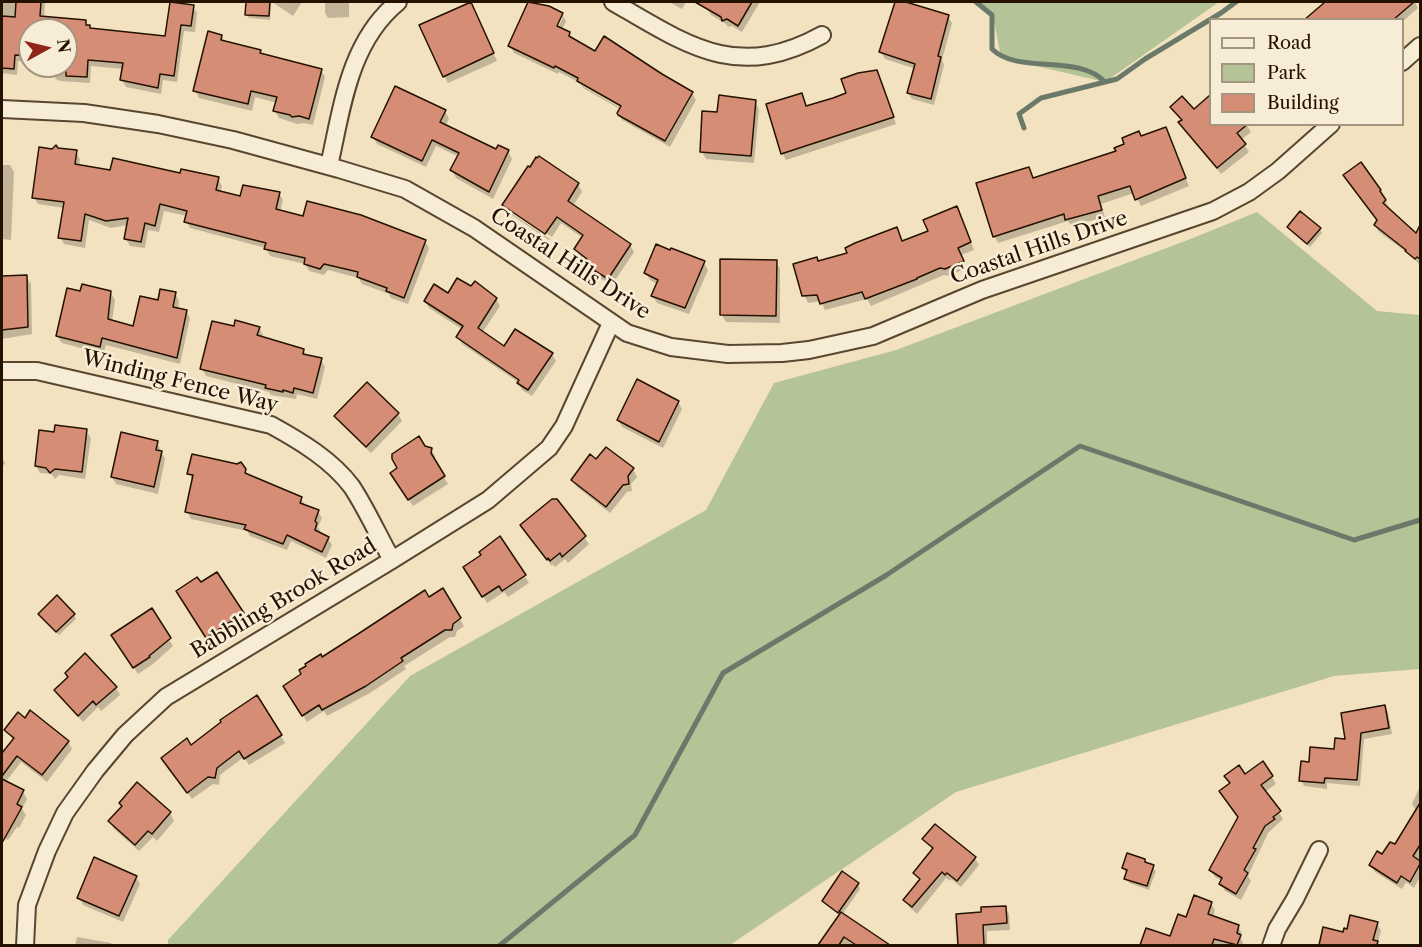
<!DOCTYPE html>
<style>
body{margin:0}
#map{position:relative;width:1422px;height:947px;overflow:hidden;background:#f3e2c0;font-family:"Libre Caslon Text",serif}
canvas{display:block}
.frame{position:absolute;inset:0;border:3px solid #241200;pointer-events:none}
.legend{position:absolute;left:1209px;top:18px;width:195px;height:108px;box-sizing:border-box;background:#f7ecd6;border:2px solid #a39580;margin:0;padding:8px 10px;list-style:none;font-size:18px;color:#241200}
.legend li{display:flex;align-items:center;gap:12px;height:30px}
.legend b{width:30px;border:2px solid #a39580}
.north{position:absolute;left:18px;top:18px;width:60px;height:60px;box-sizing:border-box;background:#f7ecd6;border:2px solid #a39580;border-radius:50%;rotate:82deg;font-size:16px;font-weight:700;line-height:24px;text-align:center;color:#241200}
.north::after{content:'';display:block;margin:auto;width:21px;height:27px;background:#8f2418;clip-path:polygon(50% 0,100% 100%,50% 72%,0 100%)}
</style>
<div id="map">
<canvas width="1422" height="947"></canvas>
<div class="frame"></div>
<ul class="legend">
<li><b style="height:8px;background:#f7ecd6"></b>Road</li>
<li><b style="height:16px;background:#b5c497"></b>Park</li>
<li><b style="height:16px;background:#d58d75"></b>Building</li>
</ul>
<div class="north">N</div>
</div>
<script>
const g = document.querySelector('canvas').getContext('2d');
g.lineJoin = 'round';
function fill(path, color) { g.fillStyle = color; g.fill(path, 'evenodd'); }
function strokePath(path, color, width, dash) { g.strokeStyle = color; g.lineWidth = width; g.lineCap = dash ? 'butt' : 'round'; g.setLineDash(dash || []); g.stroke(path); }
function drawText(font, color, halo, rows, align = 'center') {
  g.font = font + ' "Libre Caslon Text",serif'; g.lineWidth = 5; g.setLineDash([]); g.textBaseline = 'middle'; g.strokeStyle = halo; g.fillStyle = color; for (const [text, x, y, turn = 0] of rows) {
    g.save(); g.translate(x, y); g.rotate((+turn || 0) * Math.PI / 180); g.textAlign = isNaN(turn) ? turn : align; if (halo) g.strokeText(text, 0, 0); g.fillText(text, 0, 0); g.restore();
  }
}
const green = new Path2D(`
 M976,2h243l-114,80 -104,-24 -8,-43z
 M1257,212l120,99 43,4v354l-86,7 -378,116 -226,153h-562v-5l242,-264 296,-166 68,-127 122,-33 297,-112z`);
const shadow = new Path2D(`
 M2,2h43l-1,16 47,11 75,8 27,-30 4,6 -2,19 -11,-1 -7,51 -14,-2 -2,14 -35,-7 -4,-7 2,-11 -33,-3 -1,17 -30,-2 -4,-2 -4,-7v-6h14v-36h-36v32l-12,-1 -1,14 -15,-2z
 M247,2h24l-1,18 -21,-2 -2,-3z
 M272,2h30l-9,14z
 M325,2h24v15l-21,1 -3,-5z
 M529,2l33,12 4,7 -4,9 7,3 4,7 23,13 96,40 4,7 -26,47 -48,-27 -4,-7 2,-4 -37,-21 -2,-3 45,26 2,-3 -48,-27v2l-21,-11 -1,2 -44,-21 -4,-7zM560,17h3l-8,17 -2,-2z
 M669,2h17l-4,7z
 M710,2h50l-18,30 -10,-6 -4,1 -2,-3 -15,-9 -4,-7z
 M896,2l52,15 4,6 -10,37 2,5 -10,40 -22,-6 -4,-6 8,-24 -31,-10 -4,-7z
 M1327,2h89l-1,1 3,5 -16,14v-2h-90l-2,-4z
 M474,11l23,50 -49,22 -4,-7z
 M221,36l4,6 35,9 3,5 58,14 4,7 -12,48 -9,-2 -7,1 -18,-6 -4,-7 2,-8 -22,-6 -3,14 -53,-13 -4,-8z
 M877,72l19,52 -110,36 -4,-7 19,-58 6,13 41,-15z
 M1210,97v27h36l5,8 -10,8 8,12 -28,22 -38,-45 -3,-6 3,-1 -11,-15 22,4z
 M755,102l4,7 -5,54 -48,-4 -4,-7 17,-38z
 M445,111l4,8 -4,7 52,25h11l4,8 -19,40 -37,-21 -4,-8 7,-13 -23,-11 -10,21 -49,-23 -4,-7z
 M1169,136l20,50 -48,20 -7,-13 -33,11 4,13 -34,9 -3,-5 -70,22 -4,-7 34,-68 5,11 85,-27 23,-14z
 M58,149l18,3 4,7 -1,7 32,5 107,8 4,7 -2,7 22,5 37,-5 4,7 -3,12 145,29 4,7 -21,56 -17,-6 -2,-4 -27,-10 -3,-6 -31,-8 -4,5 -15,-4 -4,-7 -35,-8 -4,-8 -76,-20 -4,-7 1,-5 -23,-5 -5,21 -11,-2 -3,18 -15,-2 -4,-7 2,-14 -17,3 -22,-8 -4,28 -21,-4 -4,-7 4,-29 -26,-4 -4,-7z
 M539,158l39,26 4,8 -9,14 57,39 4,7 -22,33 -23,-13 -4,-8 2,-2 -7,-6 -4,-7 7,-11 -22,-15 -9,14 -45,-30v2l-1,-3z
 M2,165h8l4,7 -3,68 -9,-1z
 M1349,182l31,9 9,17 -1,1 11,12 21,16v28l-11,-11 -30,-22 -4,-7 3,-4z
 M509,212l41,27 -1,1 -39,-26z
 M960,215l14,35 -13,5 5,13 -17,8 -5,-1 -73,31 -4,-7 -42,11 -4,-9 -13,2 -4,-8 14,-32 82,-27 3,7 27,-11z
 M1289,227l31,2 2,4 -12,14z
 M776,262l4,7v54l-54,-1 -4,-7z
 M704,263l4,7 -19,44 -32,-11 -4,-7 4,-12 -7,-4 -4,-7z
 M26,277l5,7 1,50 -30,5v-61z
 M110,292l5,8 -3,22 22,5 25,-25 16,-9 4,8 -1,8 8,2 4,7 -10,46 -74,-19 -3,9 -41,-11 -5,-7 24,-43z
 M448,295l48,4 4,7 -18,27 22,15 48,6 4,7 -24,35 -10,-6 -4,-8 -56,-38 -4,-7 5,-7 -34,-22 -4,-7z
 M235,328h24l4,7 -1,3 41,12 4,6 14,4 4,7 -8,32 -20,-5 -1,5 -25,-4 -2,-3 -63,-16 -4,-7z
 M367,384l31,30 4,7 -31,32 -31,-30 -4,-7z
 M678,402l4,7 -19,39 -41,-21 -4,-7z
 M86,431l5,7 -6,41 -26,-4 -4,4 -4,-5 -11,-1 -4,-7 19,-32z
 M418,438l6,9 7,2 4,7 -1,5 14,23 -35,22 -17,-26 3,-11 -8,-13z
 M157,443l8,16 -7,35 -42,-10 -4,-7z
 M606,449l27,20 4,8 -6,7 1,7 -5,1 -17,21 -33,-26 -5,-7 25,-19z
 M2,457l3,6 -3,5z
 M245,470l4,6 52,22 4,7 13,7 4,6 -4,9 2,4 -1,3 9,4 4,7 -6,13 -35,-17 -4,9 -37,-14 -3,-5 -56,-12 -4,-7 6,-31 -4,-7z
 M555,498l34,46 -21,19 -3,-4 -10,8 -2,-3 -1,2 -30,-40z
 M500,538l29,45 -21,14 -4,-5 -17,11 -18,-29 14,-18z
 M217,574l29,47 -35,23 -29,-46z
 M442,591l22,35 -7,5 -2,6h-5l-46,29 2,3 -36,24 -43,23 -3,-5 -17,11 -22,-36 18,-11 5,-9z
 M151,610l22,36 -20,18 -15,10 -21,-32z
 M74,615l2,4 -17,16 -17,-17z
 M85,655l31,33 4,7 -19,16 -3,-4 -15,15 -23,-25 -4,-7 13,-12z
 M256,697l29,46 -36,22 -5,-8 -24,18 -1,10 -6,-1 -21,15 -25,-33z
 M1384,706l4,6 4,22 -28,5 -4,47 -33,-3v6l-23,-3 -3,-6z
 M6,730l62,12 4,7 -25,33 -26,-20 -16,21 18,9 4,7 -5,10 4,6 -7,13 -2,-1 -9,13 -6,-3v-81l11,-16z
 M1245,776l27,1 4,7 -11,8 18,27 -15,14 -20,43 3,5 -10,19 -16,-9 -4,-7 1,-3 -7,-4 -4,-7 28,-52z
 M137,784l33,29 4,8 -17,20 -4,-4 -14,14 -25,-22 -4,-7 13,-15z
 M1420,786v72l-1,3 1,2v14l-6,11 -8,-6 -4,7 -27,-17 -4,-7 24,-19 22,-34 -5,-8z
 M924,839l51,19 4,7 -18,22 -10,-8 -1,2 -4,-3 -29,36 -8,-7 -4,-7 15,-19 -5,-8 18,-23z
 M1144,860l12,11 -7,19 -20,-7 -5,-15z
 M136,877l4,7 -17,38 -40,-17 -4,-8z
 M858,884l2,5 -18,26 37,25 3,6h-64l22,-31 -14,-10 -3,-4z
 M1211,903l4,7 -2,7 25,10 4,6 -1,5 2,5 -1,3 -100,-1 5,-15 24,8 16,-19z
 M1005,907l4,7 1,16 -23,1v15h-30l-1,-21z
 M1377,923l4,8 -4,15 -57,-1 4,-16 20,5z
 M77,937l34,6 1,3h-37z`);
const stream = new Path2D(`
 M976,2l16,13v34c26,26 86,4 113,33
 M1024,128l-5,-14 22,-16 76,-19 28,-20 76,-46 15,-11
 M499,946l136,-111 88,-162 162,-97 195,-130 274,94 66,-20`);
const building = new Path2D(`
 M16,2h25l-1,14 46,4v5h4v3l75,8 5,-34 24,3 -3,21 -10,-1 -7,51 -14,-2 -2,14 -38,-8 3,-17 -35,-3 -1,17 -21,-1v-46h-36l-1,26 -14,-1 -1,14 -12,-1v-52l13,1z
 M246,2h24l-1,14 -24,-1z
 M471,2l23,51 -51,24 -24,-52z
 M528,2l21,4 14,7 -6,13 13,6 -1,4 26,15 9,-15 58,38 31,18 -28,49 -47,-26 -1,-2 4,-7 -44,-25 1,-3 -23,-12 -1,2 -46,-22z
 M695,2h57l-14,24 -11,-7 -5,2 -1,-4z
 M895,2h11l43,13 -11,41 3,1 -10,42 -24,-6 8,-29 -36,-12z
 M1325,2h89l-21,18h-89z
 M208,31l14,4 -1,5 40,10 -1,3 62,16 -13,50 -10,-3 -7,1 -2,-2 -17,-4 4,-14 -26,-6 -3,13 -55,-13z
 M877,70l17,47 -113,37 -15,-50 36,-11 4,13 27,-8 13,-5 -5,-14 17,-6z
 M395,86l51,24 -6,12 56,27 2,-4 11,5 -20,42 -39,-22 9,-17 -27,-13 -10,21 -51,-24z
 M719,95l37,5 -5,56 -51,-4 2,-41 15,1z
 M1210,95v29h38l-11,9 9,11 -29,24 -39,-46 4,-2 -12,-13 12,-11 12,13z
 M1166,127l20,51 -51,22 -5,-14 -32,10 4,14 -37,10 -1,-6 -71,23 -17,-54 53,-16 4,11 83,-27 -2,-3 10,-4 -2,-6 17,-7 2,5z
 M56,145l2,3 19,2 -2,14 35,6 3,-12 67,15 1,-4 38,8 -3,13 24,6 3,-11 37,7 -4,17 27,7 4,-15 54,14 65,25 -22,58 -18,-7 1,-3 -30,-11 1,-5 -34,-8 -4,5 -16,-5 1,-6 -41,-9 2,-6 -82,-21 3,-11 -27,-7 -5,22 -10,-3 -4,19 -17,-3 4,-21 -22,3 -21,-7 -4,27 -23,-3 6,-36 -32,-4 7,-51 13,2z
 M539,156l40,27 -11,18 63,43 -23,35 -24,-15 3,-5 -13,-10 9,-14 -26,-18 -12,17 -43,-29 26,-39 2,1 6,-10 1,1z
 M1361,162l20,28 -1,1 6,9 -3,3 33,30 4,-8v34l-3,-2 -2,2 -10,-8 1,-1 -32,-25 3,-5 -34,-45z
 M957,206l14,36 -13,6 6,13 -19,8 -5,-1 -23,10v1l-52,20 -3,-7 -42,12 -3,-9 -15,1 -9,-32 24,-7 1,4 29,-8 -2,-5 10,-5 42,-16 5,14 26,-10 -5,-11z
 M1300,211l21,17 -14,16 -20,-17z
 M656,244l14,6 1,-2 34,13 -20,47 -34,-12 7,-16 -14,-7z
 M720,259l57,1 -1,56 -56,-1z
 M27,275l1,52 -26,3v-54z
 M457,278l14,8 4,-5 22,17 -19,30 26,18 11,-17 38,24 -25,37 -11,-7 2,-3 -63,-43 7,-11 -39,-25 10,-17 14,9z
 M82,284l29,7 -3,28 25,7 7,-30 18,4 2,-11 16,3 -3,15 14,3 -10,48 -75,-20 -2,9 -44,-11 11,-48 13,3z
 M235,320l25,7 -3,8 47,14 -1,5 19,4 -9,35 -19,-5 -1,5 -10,-3v2l-18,-4 1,-3 -66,-16 12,-48 22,5z
 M637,379l42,22 -20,41 -42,-22z
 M367,382l32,31 -33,34 -32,-31z
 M55,425l32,4 -5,43 -27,-3 -5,4 -4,-5 -11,-2 4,-36 15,2z
 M121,432l37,9 -2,9 6,1 -8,36 -43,-10z
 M419,436l6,10 7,2 -1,5 14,23 -37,24 -18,-27 7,-5 -5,-9v-5z
 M606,447l28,21 -6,8 1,8 -6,1 -17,22 -35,-27 19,-26 6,5z
 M192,454l45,10 4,-2 5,7 -1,4 57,24 -2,6 19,7 -4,11 2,2 -2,7 14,7 -7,15 -35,-17 -4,9 -39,-15 2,-4 -61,-13 8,-37 -6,-1z
 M552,499h5l29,37 -24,21 -2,-4 -10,8 -2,-3 -1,2 -27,-35z
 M500,536l26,39 -24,16 -3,-5 -17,11 -19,-30 18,-12 -2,-3z
 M217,572l27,41 -38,25 -30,-47 21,-14 4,5z
 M443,588l18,30 -8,6 -1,6h-7l-44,28 2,3 -37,25 -44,24 -3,-5 -17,11 -19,-30 18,-12 -2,-4 7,-4 -1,-2 16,-10 1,3 36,-23 67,-44 4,7z
 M57,595l18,19 -19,18 -18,-18z
 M152,608l19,30 -22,18 1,1 -17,11 -22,-33z
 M85,653l32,34 -21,18 -3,-4 -15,15 -24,-26 14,-13 -3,-4z
 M257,695l25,40 -38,24 -5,-8 -22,17 -2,10 -7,-1 -21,16 -26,-35 26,-20 4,7 30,-23 -1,-2z
 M1385,705l4,23 -28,5 -4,47 -32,-2 -1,5 -25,-2 2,-20 8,1 1,-15 24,2 1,-11 10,1 -4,-26z
 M30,710l39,31 -27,34 -25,-19 -15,20v-23l12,-15 -10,-8 14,-18 7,6z
 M1263,761l10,15 -12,9 20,26 -8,6 2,2 -10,7 -12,22 3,1 -12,21 4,3 -12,21 -17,-10 3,-6 -13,-8 29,-53 -19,-26 11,-8 -6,-7 15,-11 6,9z
 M2,779l22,11 -7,14 5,3 -20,36z
 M137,782l34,30 -19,22 -4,-3 -13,14 -27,-24 14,-15 -3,-3z
 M1420,803v42l-7,11 7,5v3l-10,18 -9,-6 -4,7 -28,-18 8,-14 5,3 8,-12 5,2z
 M935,824l41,33 -19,24 -10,-8 -2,2 -3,-3 -30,35 -9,-7 17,-21 -7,-6 20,-25 -11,-9z
 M1127,853l18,6v3l9,3 -7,21 -23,-7 3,-9 -5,-2z
 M94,857l43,19 -18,40 -42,-18z
 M842,871l17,12 -21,30 -16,-12z
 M1194,895l18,7 -4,12 31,11 -2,8 4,2 -4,10 -23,-6 -2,6h-72l6,-17 24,8 8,-22 8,3z
 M1006,906l1,17 -24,2 1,20h-26l-2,-31 25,-2v-5z
 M841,912l49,33h-34l-12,-8 -5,8h-21z
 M1350,915l28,7 -5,18 5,1 -1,4h-58l4,-18 20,5 1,-4 3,1z`);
const minor = new Path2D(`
 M613,2c74,43 124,80 209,33
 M1402,62l18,-16
 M2,109l82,4 74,11 75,16 106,29 66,20 69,39 153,105 44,14 57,7 54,-1 27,-3 64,-14 109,-46 231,-79 36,-19 29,-21 53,-47
 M329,166c13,-58 20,-124 69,-164
 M2,371h35l234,54c29,16 61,35 81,62 15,23 27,50 40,73
 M25,946l2,-41 20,-54 18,-38 30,-42 30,-36 41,-38 226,-137 96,-60 61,-52 15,-22 47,-103
 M1271,946l6,-17 18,-30 24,-49`);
const streetNames = [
 ["Coastal Hills Drive",1039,248,-19],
 ["Coastal Hills Drive",570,264,33],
 ["Winding Fence Way",180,382,14],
 ["Babbling Brook Road",284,599,-31]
];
fill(green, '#b5c497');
fill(shadow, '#0003');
strokePath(stream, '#6b796b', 5);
fill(building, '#d58d75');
strokePath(building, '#241200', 1.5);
strokePath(minor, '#584630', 20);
strokePath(minor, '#f7ecd6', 16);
drawText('21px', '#241200', '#f7ecd6', streetNames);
</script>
